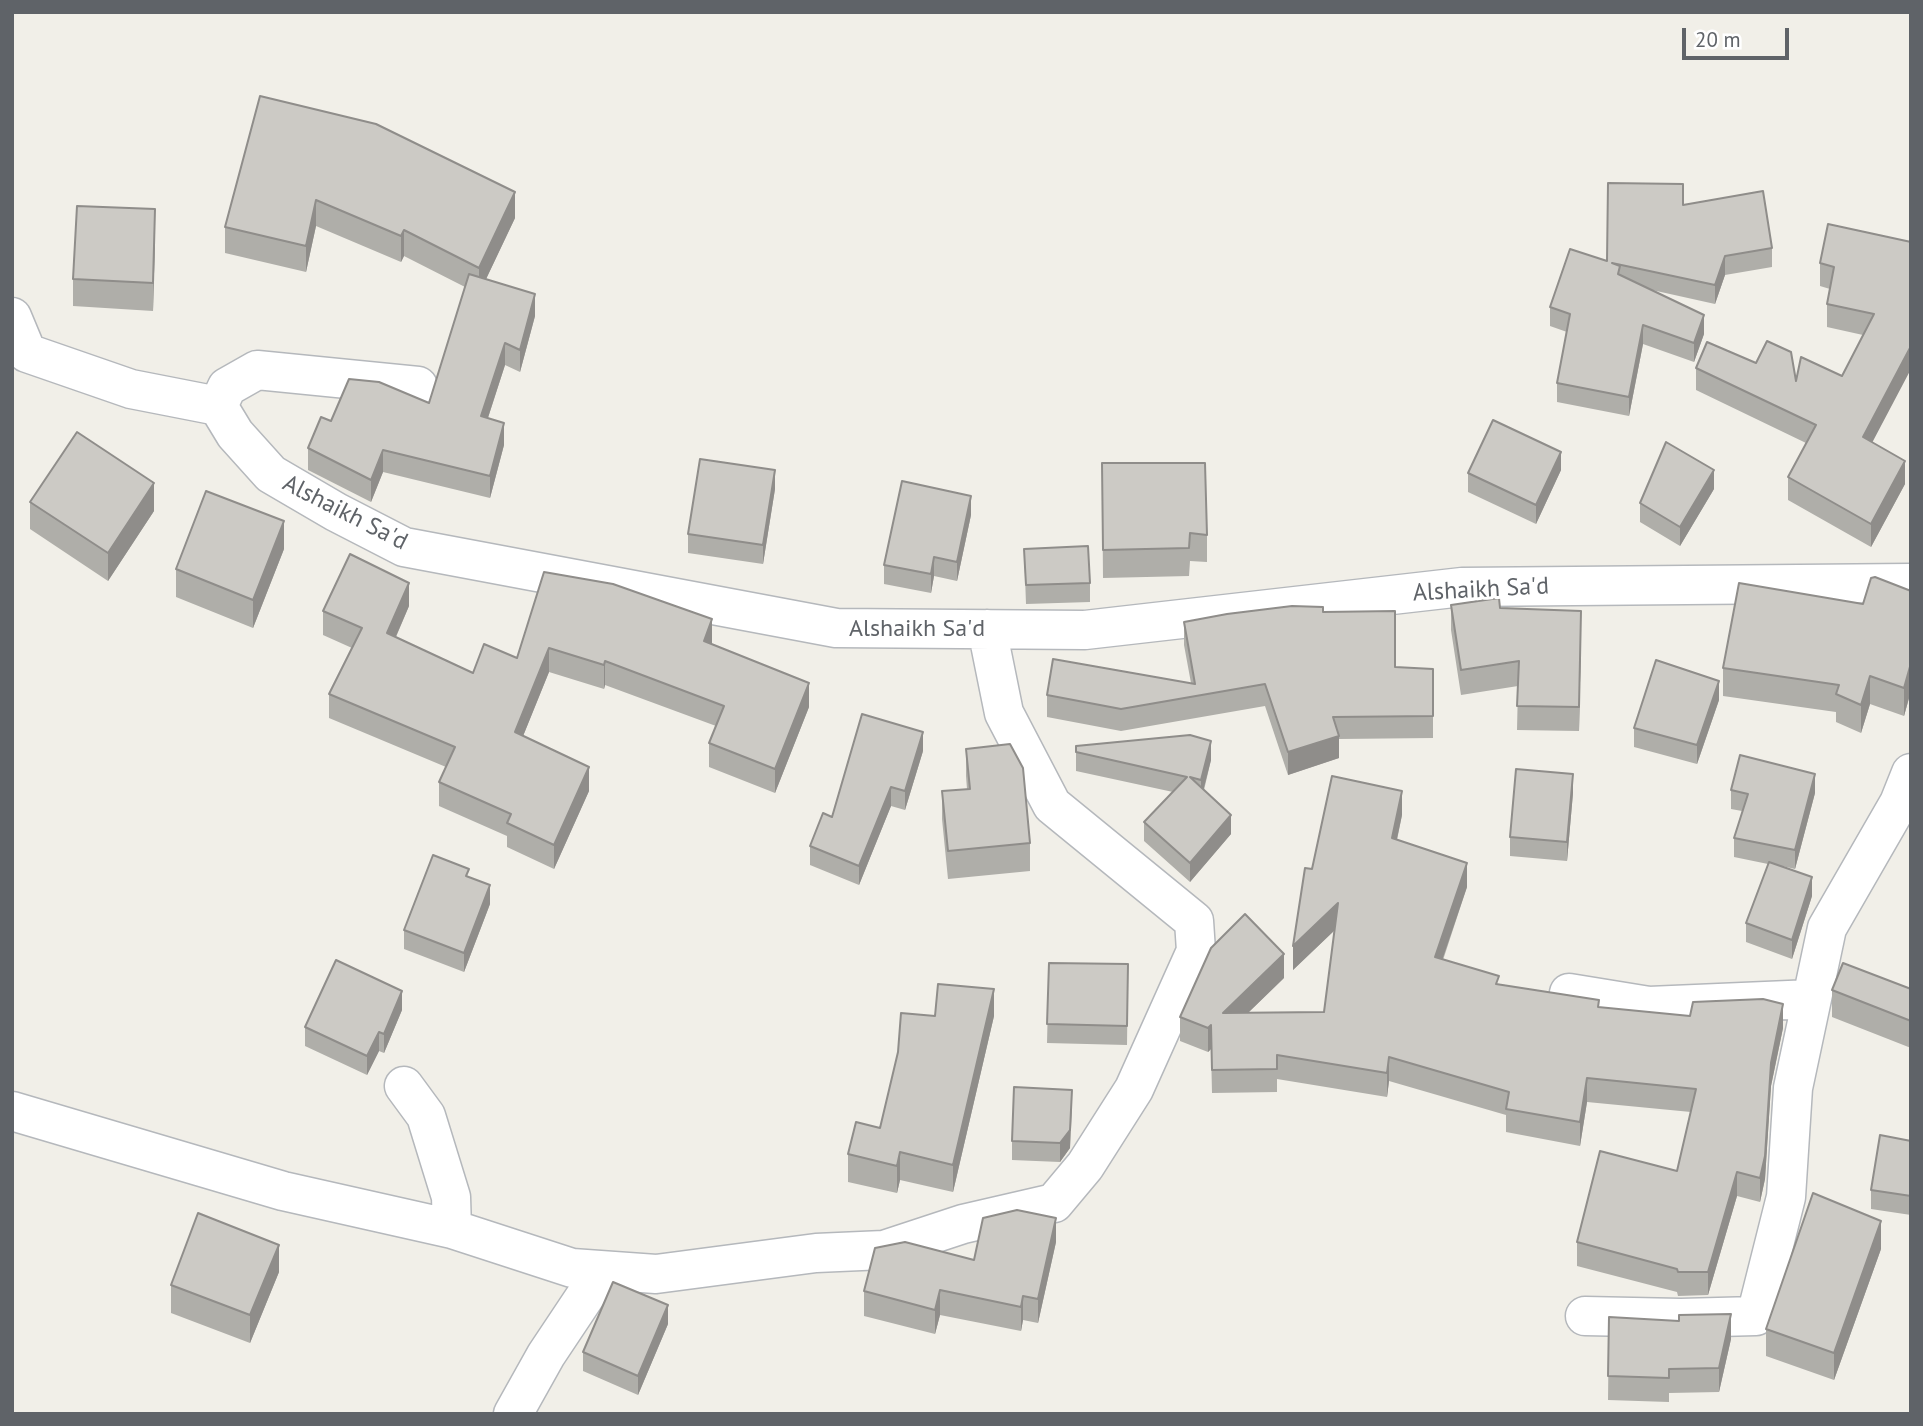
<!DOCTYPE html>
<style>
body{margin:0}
#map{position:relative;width:1923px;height:1426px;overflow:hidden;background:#f1efe8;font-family:"PT Sans",sans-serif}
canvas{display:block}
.frame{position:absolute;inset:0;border:14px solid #5f6368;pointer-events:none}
.scale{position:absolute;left:1682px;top:28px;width:107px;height:32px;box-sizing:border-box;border:4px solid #5f6368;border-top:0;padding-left:9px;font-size:21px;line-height:24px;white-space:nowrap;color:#5f6368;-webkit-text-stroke:5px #fff;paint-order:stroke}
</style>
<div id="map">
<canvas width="1923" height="1426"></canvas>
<div class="frame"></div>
<div class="scale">20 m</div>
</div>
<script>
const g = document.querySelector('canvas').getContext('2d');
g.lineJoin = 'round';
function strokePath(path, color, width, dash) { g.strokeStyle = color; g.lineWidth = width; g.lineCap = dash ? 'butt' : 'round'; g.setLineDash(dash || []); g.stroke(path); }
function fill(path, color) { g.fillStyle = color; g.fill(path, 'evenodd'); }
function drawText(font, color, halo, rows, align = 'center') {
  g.font = font + ' "PT Sans",sans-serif'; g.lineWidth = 6; g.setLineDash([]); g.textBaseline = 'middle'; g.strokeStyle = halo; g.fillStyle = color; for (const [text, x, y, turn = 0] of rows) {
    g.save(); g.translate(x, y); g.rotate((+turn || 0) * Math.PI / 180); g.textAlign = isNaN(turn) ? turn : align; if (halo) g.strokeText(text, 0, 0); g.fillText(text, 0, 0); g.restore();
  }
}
const street = new Path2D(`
 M12,317l15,36 104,36 87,17 17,28 36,40 65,38 68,35 432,81 249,2 377,-43 449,-4
 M218,406l9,-19 30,-17 161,16
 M1569,993l80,13 163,-7
 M404,1086l22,30 25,81 1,32
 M12,1111l271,80 169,38 120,39 84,6 160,-21 68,-3 79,-26 91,-21 31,-37 49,-77 62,-138 -2,-30 -142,-116 -48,-92 -17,-84
 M1585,1316l96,2 75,-2 30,-119 7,-109 34,-160 72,-125 12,-30
 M513,1414l33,-59 56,-84`);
const wall = new Path2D(`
 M260,96l255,122 -29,61 49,37 -15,56 -15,-7 -17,53 16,27 -14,53 -107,-26 -12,30 -63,-32v-22l23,-27 98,-18 36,-116 -61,-31 -3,6 -85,-36 -10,46 -81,-19v-26z
 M1683,205l89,43v19l-47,8 -10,29 -63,-14 52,44 -10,28 -51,-18 -14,72 -72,-14v-19l10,-51 -17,-6v-19l57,-46z
 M155,237l-2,74 -80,-5v-27z
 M1911,242l-39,200 33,42 -34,63 -83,-47v-23l18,-34 -110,-53v-22l100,13 46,-5 21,-41 -36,-8v-23l3,-15 -10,-3v-23z
 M1102,463l105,72v27l-17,-1 -1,15 -86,2z
 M1561,470l-25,54 -68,-32v-19z
 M775,489l-12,75 -75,-11v-19z
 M1714,489l-34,57 -40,-24v-19z
 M30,502l124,9 -46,70 -78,-52z
 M971,515l-14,66 -23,-5 -3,17 -47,-9v-19z
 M284,549l-31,79 -77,-31v-28z
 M1024,549l66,34v19l-64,2z
 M544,572l168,72 97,63 -34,86 -66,-26v-24l7,-17 -111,-41 -1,4 -55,-17 -26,64 66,55 -35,78 -47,-22v-11l-68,-30v-24l7,-15 -117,-49v-24l23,-46 -29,-13v-24l86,-5 -13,31 77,36 44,-15z
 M1911,591v100l-7,25 -34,-12 -9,29 -25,-11v-10l-113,-16v-28l140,-64z
 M1451,605l49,3 81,27 -2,96 -62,-1 1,-44 -57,9 -10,-65z
 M1323,612l72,55 38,2v69l-94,1v19l-51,17 -23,-69 -144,25 -74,-14v-22l144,-12 -7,-38v-23z
 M1719,700l-22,64 -63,-17v-19z
 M1076,746l135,14 -7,30 27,44 -41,48 -46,-41v-19l29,-30 -97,-21z
 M966,749l64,94v28l-82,8 -6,-60v-28l25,-2 -1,-13z
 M923,751l-18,59 -14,-4 -32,79 -49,-20v-19l22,-29z
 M1731,790l84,3 -20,76 -13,-3 30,30 -20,63 -46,-17v-19l22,-59 -34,-7v-19l8,-27 -11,-2z
 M1573,793l-6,68 -57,-5v-19z
 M1402,815l-5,25 70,47 -24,73 56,25 100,22 184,21 -12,58 -6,93 -5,23 -23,-6 -29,99 -30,1 -1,-4 -100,-26v-24l100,-71 14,-59 -104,-10 -7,44 -74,-14v-17l-117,-34 -2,16 -110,-18v13l-65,1 -1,-44 -3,3 -28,-11v-24l104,-39 -36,35 76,-1 11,-82 -42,40 19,-101z
 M469,877l21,27 -26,68 -60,-23v-19z
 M1049,963l79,1 -1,81 -80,-2z
 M1911,989v59l-79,-31v-27z
 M402,1010l-18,43 -5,-2 -12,24 -62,-29v-19z
 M935,1016h59l-41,176 -53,-12 -3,13 -49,-11v-28l32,-26z
 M1072,1109l-2,39 -10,14 -48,-2v-19z
 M1911,1141v74l-40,-6v-19z
 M1056,1242l-18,81 -15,-3 -2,11 -81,-16 -5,19 -71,-18v-25l110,-31z
 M1881,1249l-47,131 -68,-24v-27z
 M279,1272l-29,71 -79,-30v-28z
 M1609,1317l122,22 -12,53 -50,1v9l-61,-2z
 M668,1324l-30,71 -55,-24v-19z`);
const shadedWall = new Path2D(`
 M515,192v26l-36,76v-26z
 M316,200v26l-10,46v-26z
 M155,209v28l-2,74v-28z
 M404,230v26l-3,6v-26z
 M1725,256v19l-10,29v-19z
 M535,294v22l-15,56v-22z
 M1704,315v19l-10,28v-19z
 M1643,325v19l-14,72v-19z
 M505,343v22l-24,74v-23z
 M1911,346v23l-48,91v-23z
 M504,423v22l-14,53v-22z
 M383,450v22l-12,30v-22z
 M1561,452v18l-25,54v-19z
 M1905,461v23l-34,63v-23z
 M775,470v19l-12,75v-19z
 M1714,470v19l-34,57v-19z
 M154,483v28l-46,70v-28z
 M971,496v19l-14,66v-19z
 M284,521v28l-31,79v-28z
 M934,557v19l-3,17v-19z
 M409,583v23l-22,51v-24z
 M1581,611v24l-2,96v-24z
 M712,619v24l-8,21v-23z
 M549,648v24l-34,84v-24z
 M605,661v24l-1,4v-24z
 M1911,663v28l-7,25v-28z
 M1870,676v28l-9,29v-28z
 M1719,681v19l-22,64v-19z
 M809,683v24l-34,86v-24z
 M923,732v19l-18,59v-19z
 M1339,736v22l-51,17v-23z
 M1211,741v19l-10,39v-19z
 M589,767v24l-35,78v-24z
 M1573,774v19l-6,68v-19z
 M1815,774v19l-20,76v-19z
 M891,787v19l-32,79v-19z
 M1402,791v24l-10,47v-24z
 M1231,815v19l-41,48v-19z
 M1467,863v24l-32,94v-24z
 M1812,877v19l-20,63v-19z
 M490,885v19l-26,68v-19z
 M1338,903v24l-45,43v-24z
 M1284,954v24l-61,59v-24z
 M994,989v27l-41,176v-27z
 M402,991v19l-18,43v-19z
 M1783,1004v24l-12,58 -6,93 -5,23v-24l11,-115z
 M1211,1025v24l-3,3v-24z
 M379,1032v19l-12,24v-19z
 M1389,1057v24l-2,16v-24z
 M1587,1078v24l-7,44v-24z
 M1072,1090l-2,58 -10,14v-19z
 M900,1152v28l-3,13v-27z
 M1737,1172v24l-29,99v-23z
 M1056,1218v24l-18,81v-24z
 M1881,1221v28l-47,131v-27z
 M279,1245v27l-29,71v-28z
 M940,1290v25l-5,19v-24z
 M1023,1296v24l-2,11v-24z
 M668,1305v19l-30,71v-19z
 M1731,1314v25l-12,53v-24z`);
const building = new Path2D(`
 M260,96l116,28 139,68 -36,76 -75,-38 -3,6 -85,-36 -10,46 -81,-19z
 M1608,183l75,1v21l80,-14 9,57 -47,8 -10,29 -103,-22 8,3 -2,8 86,41 -10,28 -51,-18 -14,72 -72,-14 13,-69 -20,-7 20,-58 37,12z
 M77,206l78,3 -2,74 -80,-4z
 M1828,224l83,18v104l-48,91 42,24 -34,63 -83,-47 28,-52 -120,-57 11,-26 49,21 11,-22 24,11 5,29 5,-24 41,19 32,-62 -47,-10 7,-37 -14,-4z
 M469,274l66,20 -15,56 -15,-7 -24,73 23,7 -14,53 -107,-26 -12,30 -63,-32 13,-31 10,4 18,-42 30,3 50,21z
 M1493,420l68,32 -25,53 -68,-32z
 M77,432l77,51 -46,70 -78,-51z
 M1666,442l48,28 -34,57 -40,-24z
 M700,459l75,11 -12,75 -75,-11z
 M1102,463h103l2,72 -17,-2 -1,15 -86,2z
 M902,481l69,15 -14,66 -23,-5 -3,17 -47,-9z
 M206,491l78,30 -31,79 -77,-31z
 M1088,546l2,37 -64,2 -2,-36z
 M350,554l59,29 -22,50 86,40 11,-29 33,14 27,-86 69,12 99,35 -8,22 105,42 -34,86 -66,-26 15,-37 -119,-45 -1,4 -55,-17 -34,84 74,35 -35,78 -47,-22 4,-9 -72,-32 16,-35 -126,-53 33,-66 -39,-17z
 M1875,577l36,14v72l-7,25 -34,-12 -9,29 -25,-11 3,-9 -116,-17 16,-85 124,21 8,-26z
 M1499,598l1,10 81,3 -2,96 -62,-1 2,-45 -58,9 -10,-65z
 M1292,606l31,1v5l72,-1v56l38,2v47l-100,1 6,19 -51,16 -23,-68 -144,25 -74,-14 6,-36 142,25 -11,-62 43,-8z
 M1656,660l63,21 -22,64 -63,-17z
 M862,714l61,18 -18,59 -14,-4 -32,79 -49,-20 13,-33 9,4z
 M1190,735l21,6 -10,39 -11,-3 41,38 -41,48 -46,-41 43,-45 -111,-25v-6z
 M1010,744l13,24 7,75 -82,8 -6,-60 28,-2 -4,-40z
 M1740,755l75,19 -20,76 -61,-12 14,-44 -17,-4z
 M1516,769l57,5 -6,68 -57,-5z
 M1332,776l70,15 -10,47 75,25 -32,94 64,19 -3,8 103,16 -1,7 92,9 3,-14 70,-3 20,5 -12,59 -6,93 -5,22 -23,-6 -29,100h-30l-1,-3 -100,-27 23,-91 77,20 19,-82 -109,-11 -7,44 -74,-13 3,-17 -120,-35 -2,16 -110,-18v14l-65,1 -1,-45 -3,3 -28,-11 31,-69 34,-34 39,40 -61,59 101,-1 14,-109 -45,43 12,-78 7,1z
 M433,855l36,14 -3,7 24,9 -26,68 -60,-23z
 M1769,862l43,15 -20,63 -46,-17z
 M336,960l66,31 -18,43 -5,-2 -12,24 -62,-29z
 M1049,963l79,1 -1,62 -80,-2z
 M1843,963l68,26v32l-79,-31z
 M938,984l56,5 -41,176 -53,-13 -3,14 -49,-12 8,-32 24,6 18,-76 3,-39 34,3z
 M1014,1087l58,3 -2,40 -10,13 -48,-2z
 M1880,1135l31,6v55l-40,-6z
 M1813,1193l68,28 -47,132 -68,-24z
 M1017,1210l39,8 -18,81 -15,-3 -2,11 -81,-17 -5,20 -71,-19 11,-43 30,-6 69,18 9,-42z
 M198,1213l81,32 -29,70 -79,-30z
 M613,1282l55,23 -30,71 -55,-24z
 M1731,1314l-12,54 -50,1v9l-61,-2 1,-59 70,4v-6z`);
const streetNames = [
 ["Alshaikh Sa'd",345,513,27],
 ["Alshaikh Sa'd",1481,590,-3],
 ["Alshaikh Sa'd",917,629]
];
strokePath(street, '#b5b8bc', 41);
strokePath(street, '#fff', 38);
fill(wall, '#afaea9');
fill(shadedWall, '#8f8d8a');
fill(building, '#cccac5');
strokePath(building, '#8f8d8a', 2);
drawText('24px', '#5f6368', '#fff', streetNames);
</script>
